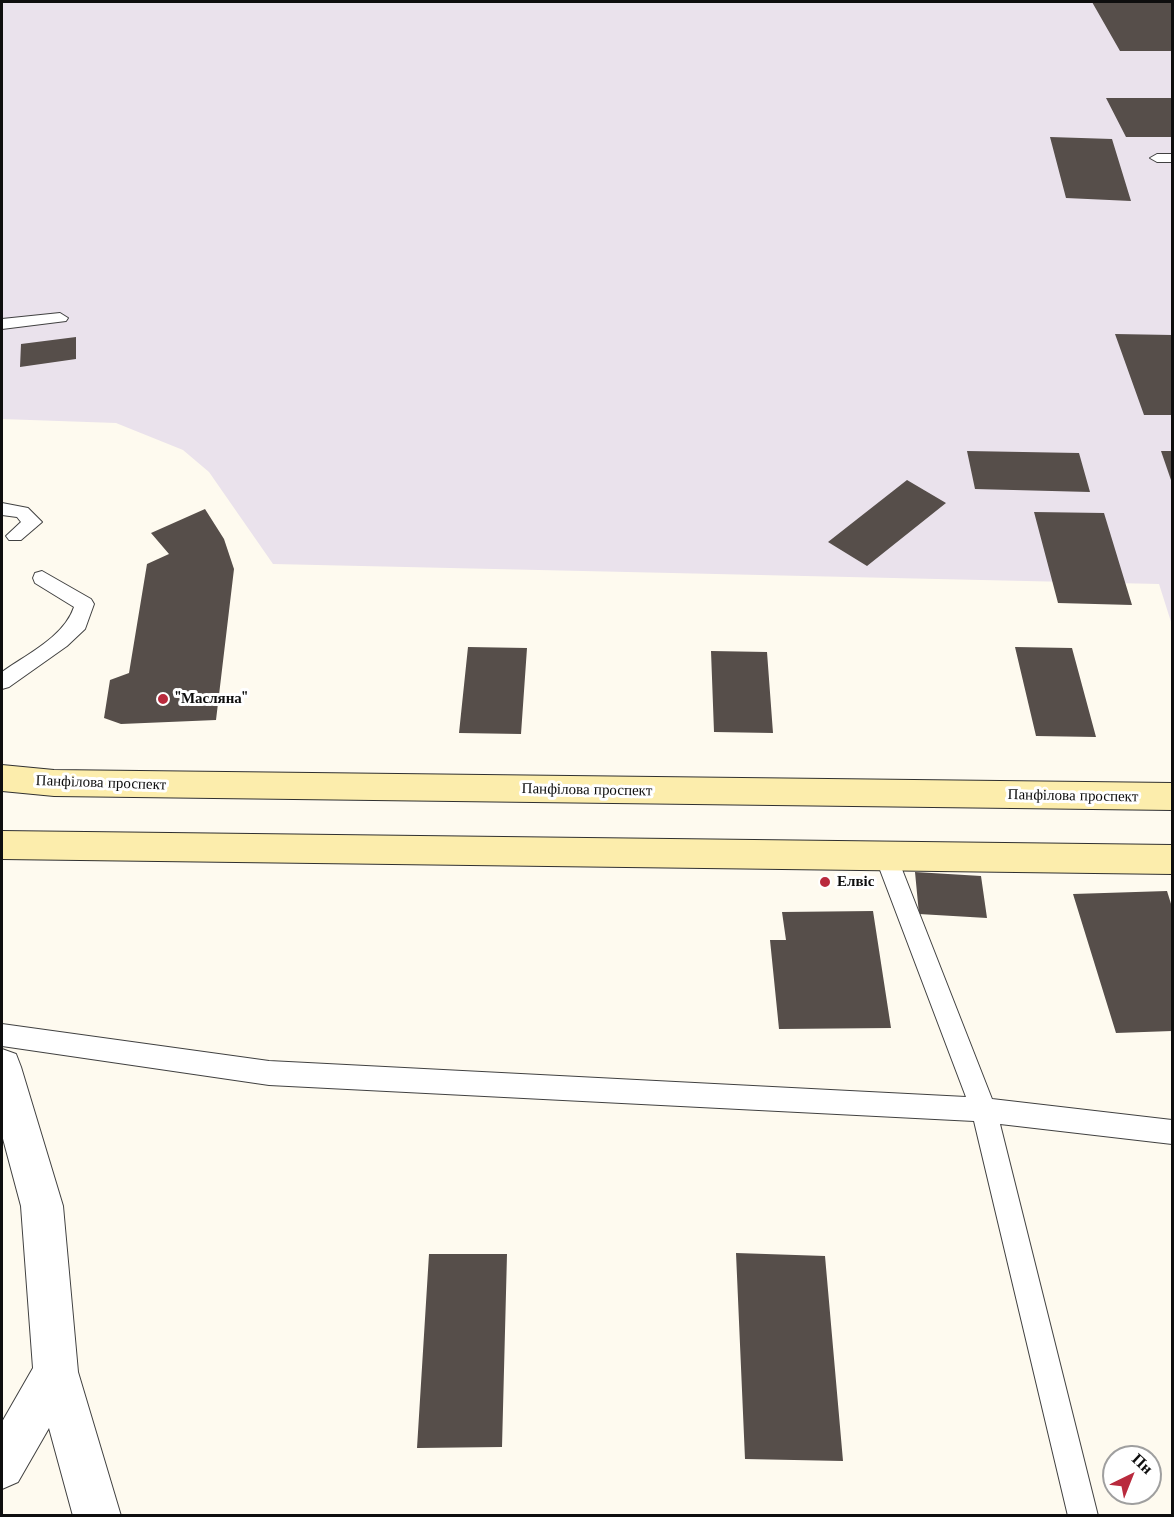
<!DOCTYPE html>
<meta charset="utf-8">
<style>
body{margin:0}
#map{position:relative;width:1174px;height:1517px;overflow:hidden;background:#fefaef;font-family:"Libre Baskerville",serif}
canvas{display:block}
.frame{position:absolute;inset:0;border:3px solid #0e0e0e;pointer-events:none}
.north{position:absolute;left:1102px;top:1445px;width:60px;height:60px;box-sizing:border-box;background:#fff;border:2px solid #9f9f9f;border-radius:50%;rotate:43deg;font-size:16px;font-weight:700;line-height:24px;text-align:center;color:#0e0e0e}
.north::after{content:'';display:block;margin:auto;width:21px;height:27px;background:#b92a3d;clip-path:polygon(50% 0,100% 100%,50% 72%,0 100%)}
</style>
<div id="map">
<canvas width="1174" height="1517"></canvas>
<div class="frame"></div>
<div class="north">Пн</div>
</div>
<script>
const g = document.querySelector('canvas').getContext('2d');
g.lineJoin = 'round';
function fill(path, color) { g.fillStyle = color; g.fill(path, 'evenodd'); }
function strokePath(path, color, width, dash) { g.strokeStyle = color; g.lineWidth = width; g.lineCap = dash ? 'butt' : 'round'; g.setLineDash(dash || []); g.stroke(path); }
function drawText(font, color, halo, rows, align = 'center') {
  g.font = font + ' "Libre Baskerville",serif'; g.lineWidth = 6; g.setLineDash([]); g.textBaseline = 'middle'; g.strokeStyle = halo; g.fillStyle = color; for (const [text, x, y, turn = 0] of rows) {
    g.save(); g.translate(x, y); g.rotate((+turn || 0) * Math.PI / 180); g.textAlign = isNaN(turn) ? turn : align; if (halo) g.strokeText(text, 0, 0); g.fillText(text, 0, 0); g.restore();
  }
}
const industrial = new Path2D(`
 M2,2h1170v623l-13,-41 -886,-20 -64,-92 -26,-22 -67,-27 -114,-4z`);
const building = new Path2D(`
 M1092,2h80v49h-52z
 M1106,98h66v39h-46z
 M1050,137l62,2 19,62 -65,-3z
 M1115,334l57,1v80h-28z
 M76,337v22l-56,8 1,-23z
 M967,451l112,2 11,39 -115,-3z
 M1161,451h11v32z
 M907,480l39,23 -79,63 -39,-24z
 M205,509l19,30 10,30 -18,151 -95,4 -17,-6 6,-38 19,-7 18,-109 22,-10 -18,-21z
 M1034,512l70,1 28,92 -74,-2z
 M468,647l59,1 -6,86 -62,-1z
 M1015,647l57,1 24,89 -60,-1z
 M711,651l56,1 6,81 -59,-1z
 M915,872l66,4 6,42 -68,-4z
 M1167,891l5,16v124l-56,2 -43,-139z
 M873,911l18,117 -112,1 -9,-89h16l-4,-28z
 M736,1253l89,3 18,205 -98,-2z
 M429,1254h78l-5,193 -85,1z`);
const service = new Path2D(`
 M1172,154v8h-15l-7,-4 7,-4z
 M60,313l8,5 -2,3 -64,8v-10z
 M2,503l26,5 14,14 -21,18h-12l-3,-4 15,-14 -4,-5 -15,-2z
 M42,571l49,28 3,5 -9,25 -18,17 -58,41 -7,2v-17c25,-18 62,-35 72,-65l-39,-24 -2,-5 2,-5z
 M885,845l8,2 3,7 96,245 180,21v24l-172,-20 98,392h-30l-94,-395 -705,-36 -267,-39v-22l267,37 697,36 -92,-243 3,-7z`);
const minor = new Path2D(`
 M2,1049l14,5 5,13 42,139 15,166 43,144h-48l-24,-88 -31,54 -16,7v-67l31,-54 -12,-162 -19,-71z`);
const secondary = new Path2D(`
 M2,765l52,5 1118,13v27l-1118,-14 -52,-5z
 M2,831l1170,14v29l-1170,-15z`);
const markers = [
 [163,699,6,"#b92a3d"],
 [825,882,6,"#b92a3d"]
];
const poiNames = [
 ["\"Масляна\"",175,699],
 ["Елвіс",837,882]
];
const streetNames = [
 ["Панфілова проспект",101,783,2],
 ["Панфілова проспект",587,790,1],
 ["Панфілова проспект",1073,796,1]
];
fill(industrial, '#eae2ec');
fill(building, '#564e4a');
strokePath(service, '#414141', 2);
strokePath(minor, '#414141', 2);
strokePath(secondary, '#303030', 2);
fill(service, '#fff');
fill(minor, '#fff');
fill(secondary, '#fcedac');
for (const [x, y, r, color] of markers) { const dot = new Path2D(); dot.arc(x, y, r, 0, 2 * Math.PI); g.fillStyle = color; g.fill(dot); strokePath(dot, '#fff', 2); }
drawText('bold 15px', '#0e0e0e', '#fff', poiNames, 'left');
drawText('15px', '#0e0e0e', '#fff', streetNames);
</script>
